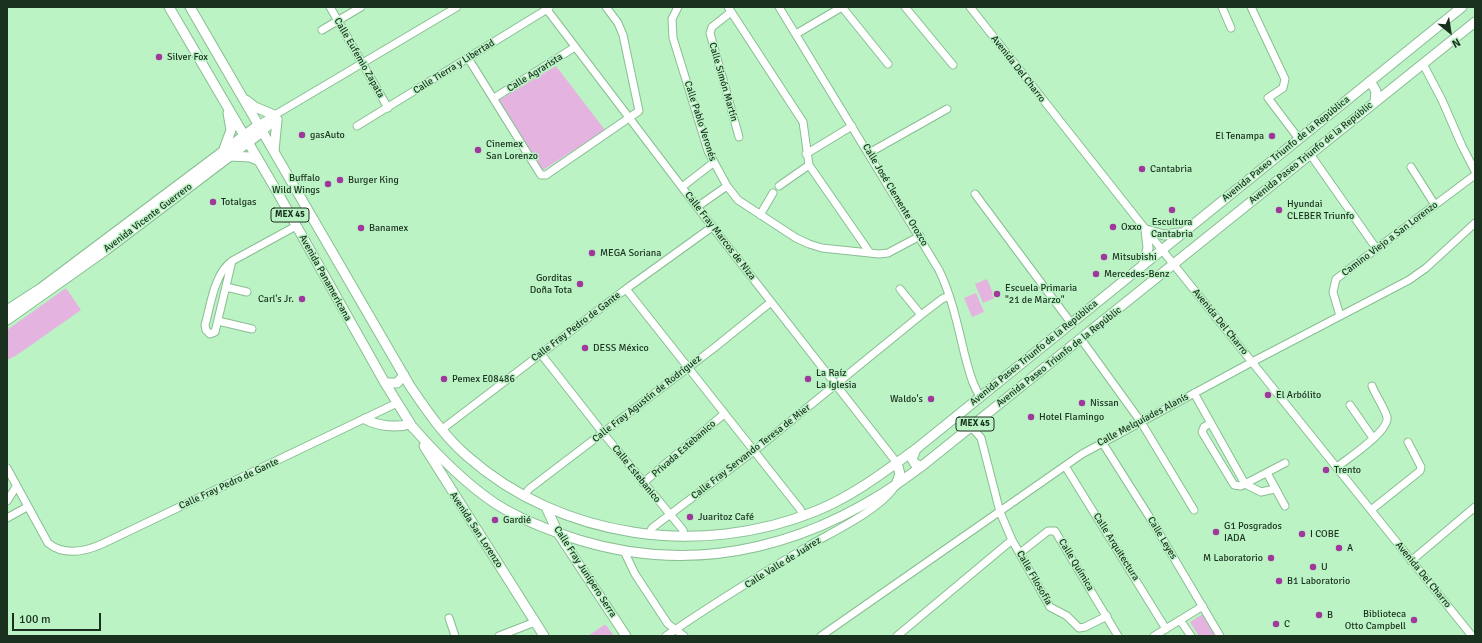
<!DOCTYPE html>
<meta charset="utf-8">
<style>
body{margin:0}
#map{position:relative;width:1482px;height:643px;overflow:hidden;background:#bbf3c5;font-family:Signika,sans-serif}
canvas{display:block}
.frame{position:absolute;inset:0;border:8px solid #1b311f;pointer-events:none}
.north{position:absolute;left:1430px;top:12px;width:40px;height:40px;-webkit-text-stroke:3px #bbf3c5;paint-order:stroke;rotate:150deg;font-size:11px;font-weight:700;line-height:16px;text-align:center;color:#1b311f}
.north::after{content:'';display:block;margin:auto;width:14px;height:18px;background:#1b311f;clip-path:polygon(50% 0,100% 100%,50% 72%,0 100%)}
.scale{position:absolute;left:12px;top:613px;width:89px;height:18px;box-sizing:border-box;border:2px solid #1b311f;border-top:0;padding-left:5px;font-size:12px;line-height:14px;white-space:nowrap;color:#1b311f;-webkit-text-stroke:3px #bbf3c5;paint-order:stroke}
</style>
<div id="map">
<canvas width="1482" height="643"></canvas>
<div class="frame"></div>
<div class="north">N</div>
<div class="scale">100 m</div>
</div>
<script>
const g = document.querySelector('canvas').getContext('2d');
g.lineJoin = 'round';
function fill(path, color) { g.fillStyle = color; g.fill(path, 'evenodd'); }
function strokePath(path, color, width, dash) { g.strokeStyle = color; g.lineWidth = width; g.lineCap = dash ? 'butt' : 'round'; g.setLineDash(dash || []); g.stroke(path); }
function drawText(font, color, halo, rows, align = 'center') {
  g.font = font + ' Signika,sans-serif'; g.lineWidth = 3; g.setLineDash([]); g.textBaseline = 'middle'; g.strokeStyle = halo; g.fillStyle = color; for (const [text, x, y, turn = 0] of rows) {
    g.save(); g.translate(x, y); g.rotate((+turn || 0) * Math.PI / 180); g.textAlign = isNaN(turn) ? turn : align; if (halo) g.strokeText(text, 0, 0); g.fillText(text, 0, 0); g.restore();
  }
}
const green = new Path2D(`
 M556,66l49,64 -62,40 -44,-70z
 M987,279l8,19 -12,5 -8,-19z
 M66,288l15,22 -64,45 -10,5v-30z
 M976,293l8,19 -12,5 -8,-19z
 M1203,614l13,22h-17l-9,-14z
 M604,625h2l8,11h-26z`);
const minor = new Path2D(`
 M330,7l58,101
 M545,7l152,200 200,256
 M678,7l-6,12 1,19 35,113 19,35 11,14 58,38 13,6 13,4 57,6 9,-1 32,-17
 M728,7l75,115 6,43 61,88
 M779,7l160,263c13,27 19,57 26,86 4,14 7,29 15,40
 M842,7l46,57
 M905,7l48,58
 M970,7l176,223 326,406
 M1222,7l9,21
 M1251,7l34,72 -2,9 -15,10 31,41
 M731,12l-19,15 -2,6 29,104
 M322,30l39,-23
 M796,34l46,-27
 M468,58l71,114 2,3h5l93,-64 -16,-76 -5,-12 -12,-16
 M1423,64l19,36 20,46 13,25
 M494,98l81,-51
 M258,125l199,-118
 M357,126l192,-118
 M262,132l16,-13
 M869,153l78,-44
 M806,154l46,-28
 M1310,154l66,94
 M1411,167l24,38
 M779,186l30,-21
 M682,187l31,-24
 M975,194l96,129
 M697,207l30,-21
 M760,215l13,-22
 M232,261l-17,71 -5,2 -4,-4 -1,-5c6,-21 9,-51 27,-64l64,-35
 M226,287l21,5
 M626,289l174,220 3,7
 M900,289l21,26
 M1340,316l-7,-24 3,-13 139,-104
 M218,321l34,8
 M1081,339l60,83 53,88
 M541,354l62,79 80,97 1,7
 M1194,393l51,91 16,8 14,-3
 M1350,405l23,33
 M1211,423l-7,4 -2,5 32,53 7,1 44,-23
 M970,428l5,3 6,7 19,74 12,28 38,67 17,9 12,12 6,-1 22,-11
 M441,430l185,-141 86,-62
 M1102,442l50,79 68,115
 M1065,466l101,163
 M1337,467c10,-8 53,-36 50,-50 -3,-10 -11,-21 -15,-31
 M7,468l41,75c16,13 36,9 54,1l295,-141
 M1267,473l18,33
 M643,483l81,-69
 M524,496l5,-7 185,-141 57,-46
 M7,501l9,-14
 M1371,510l49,-39 1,-4 -13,-25
 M7,518l20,-11
 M649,535l3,-7 102,-77 167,-136 21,-16 7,-3
 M624,551l11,23 33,50 16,12
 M1020,553l28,-22h7l63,105
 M1411,561l64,-54
 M449,618l6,18
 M1180,620l11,16
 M499,636l36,-14
 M666,636c45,-31 92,-60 139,-88 25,-15 73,-37 89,-60
 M821,636l261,-182 170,-92 157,-82 17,-12 49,-45
 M897,636l115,-96
 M1154,636l49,-30`);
const major = new Path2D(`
 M169,7l110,188 106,188 28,45
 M190,7l220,379c17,25 34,50 57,70 94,83 234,102 349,55 37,-15 68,-39 100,-62l546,-442
 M1370,81l6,10 -1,11
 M246,100l9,7 19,8
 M224,149l7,-19 -3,-17
 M274,151l3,-31
 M230,156l20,1 9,4
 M1144,263l4,-15 -2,-18 18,5 16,-2
 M7,310l34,-22 217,-163
 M7,320l99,-70 156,-118
 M385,383h12l7,-8
 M365,419c13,7 31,9 45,5
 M410,424c26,30 53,58 86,80 25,16 55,27 83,36 124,38 242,3 343,-74l553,-444
 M424,446l120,190
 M916,449l-4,10 3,5 7,2
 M896,485l4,-11 -3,-11
 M546,507l12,26 68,103`);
const markers = [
 [159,57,4,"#a0389b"],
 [302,135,4,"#a0389b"],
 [1272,136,4,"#a0389b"],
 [478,150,4,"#a0389b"],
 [1142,169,4,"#a0389b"],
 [340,180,4,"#a0389b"],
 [328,184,4,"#a0389b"],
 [213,202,4,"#a0389b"],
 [1172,210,4,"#a0389b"],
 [1279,210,4,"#a0389b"],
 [1113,227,4,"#a0389b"],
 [361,228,4,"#a0389b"],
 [592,253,4,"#a0389b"],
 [1104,257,4,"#a0389b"],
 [1096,274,4,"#a0389b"],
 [580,284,4,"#a0389b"],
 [997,294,4,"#a0389b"],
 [302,299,4,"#a0389b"],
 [585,348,4,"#a0389b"],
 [444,379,4,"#a0389b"],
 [808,379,4,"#a0389b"],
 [1268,395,4,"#a0389b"],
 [931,399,4,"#a0389b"],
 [1082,403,4,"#a0389b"],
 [1031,417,4,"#a0389b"],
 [1326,470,4,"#a0389b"],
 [690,517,4,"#a0389b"],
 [495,520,4,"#a0389b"],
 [1216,532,4,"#a0389b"],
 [1302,534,4,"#a0389b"],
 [1339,548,4,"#a0389b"],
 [1271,558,4,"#a0389b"],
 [1313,567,4,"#a0389b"],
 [1279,581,4,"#a0389b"],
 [1319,615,4,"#a0389b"],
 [1414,620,4,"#a0389b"],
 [1276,624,4,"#a0389b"]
];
const shields = [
 [290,215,38],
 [975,424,38]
];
const shieldNames = [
 ["MEX 45",290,215],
 ["MEX 45",975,424]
];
const poiNames = [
 ["Silver Fox",167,57],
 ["gasAuto",310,135],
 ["El Tenampa",1264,136,"right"],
 ["Cinemex",486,144],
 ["San Lorenzo",486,156],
 ["Cantabria",1150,169],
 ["Buffalo",320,178,"right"],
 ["Wild Wings",320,190,"right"],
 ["Burger King",348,180],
 ["Totalgas",221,202],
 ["Hyundai",1287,204],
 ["CLEBER Triunfo",1287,216],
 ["Escultura",1172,222,"center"],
 ["Cantabria",1172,234,"center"],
 ["Oxxo",1121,227],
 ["Banamex",369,228],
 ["MEGA Soriana",600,253],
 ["Mitsubishi",1112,257],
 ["Mercedes-Benz",1104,274],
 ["Gorditas",572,278,"right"],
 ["Doña Tota",572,290,"right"],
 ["Escuela Primaria",1005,288],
 ["\"21 de Marzo\"",1005,300],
 ["Carl's Jr.",294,299,"right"],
 ["DESS México",593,348],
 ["La Raíz",816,373],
 ["La Iglesia",816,385],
 ["Pemex E08486",452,379],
 ["El Arbólito",1276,395],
 ["Waldo's",923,399,"right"],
 ["Nissan",1090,403],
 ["Hotel Flamingo",1039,417],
 ["Trento",1334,470],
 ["Juaritoz Café",698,517],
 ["Gardié",503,520],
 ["G1 Posgrados",1224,526],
 ["IADA",1224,538],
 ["I COBE",1310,534],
 ["A",1347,548],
 ["M Laboratorio",1263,558,"right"],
 ["U",1321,567],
 ["B1 Laboratorio",1287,581],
 ["Biblioteca",1406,614,"right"],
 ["Otto Campbell",1406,626,"right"],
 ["B",1327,615],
 ["C",1284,624]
];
const streetNames = [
 ["Calle Eufemio Zapata",359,58,60],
 ["Calle Tierra y Libertad",454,67,-32],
 ["Avenida Del Charro",1018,69,52],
 ["Calle Agrarista",535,73,-32],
 ["Calle Simón Martín",723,82,74],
 ["Calle Pablo Veronés",700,121,72],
 ["Avenida Paseo Triunfo de la República",1286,149,-39],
 ["Avenida Paseo Triunfo de la Repúblic",1311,153,-39],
 ["Calle José Clemente Orozco",895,195,59],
 ["Avenida Vicente Guerrero",148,218,-37],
 ["Calle Fray Marcos de Niza",720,236,52],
 ["Camino Viejo a San Lorenzo",1390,239,-37],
 ["Avenida Panamericana",325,278,61],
 ["Avenida Del Charro",1220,322,51],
 ["Calle Fray Pedro de Gante",576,327,-37],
 ["Avenida Paseo Triunfo de la República",1034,353,-39],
 ["Avenida Paseo Triunfo de la Repúblic",1059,357,-38],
 ["Calle Fray Agustín de Rodríguez",647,399,-38],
 ["Calle Melquíades Alanís",1143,420,-28],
 ["Privada Estebanico",684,449,-41],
 ["Calle Fray Servando Teresa de Mier",751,452,-38],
 ["Calle Estebanico",636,474,51],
 ["Calle Fray Pedro de Gante",229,484,-25],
 ["Avenida San Lorenzo",476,530,57],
 ["Calle Leyes",1162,538,59],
 ["Calle Arquitectura",1116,547,58],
 ["Calle Valle de Juárez",783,563,-32],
 ["Calle Química",1076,565,59],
 ["Calle Fray Junípero Serra",585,572,57],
 ["Avenida Del Charro",1423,575,51],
 ["Calle Filosofía",1034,578,60]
];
fill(green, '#e5b3e0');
strokePath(minor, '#88be92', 9);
strokePath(major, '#88be92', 11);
strokePath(minor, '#fff', 7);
strokePath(major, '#fff', 9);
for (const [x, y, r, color] of markers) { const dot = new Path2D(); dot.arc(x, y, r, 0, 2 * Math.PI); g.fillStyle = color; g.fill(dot); strokePath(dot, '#bbf3c5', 1.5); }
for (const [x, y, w] of shields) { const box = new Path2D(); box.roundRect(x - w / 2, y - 7, w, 14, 3); g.fillStyle = '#bbf3c5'; g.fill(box); strokePath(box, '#1b311f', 1); }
drawText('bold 9px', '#1b311f', null, shieldNames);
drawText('10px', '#1b311f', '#bbf3c5', poiNames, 'left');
drawText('10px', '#1b311f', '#bbf3c5', streetNames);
</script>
